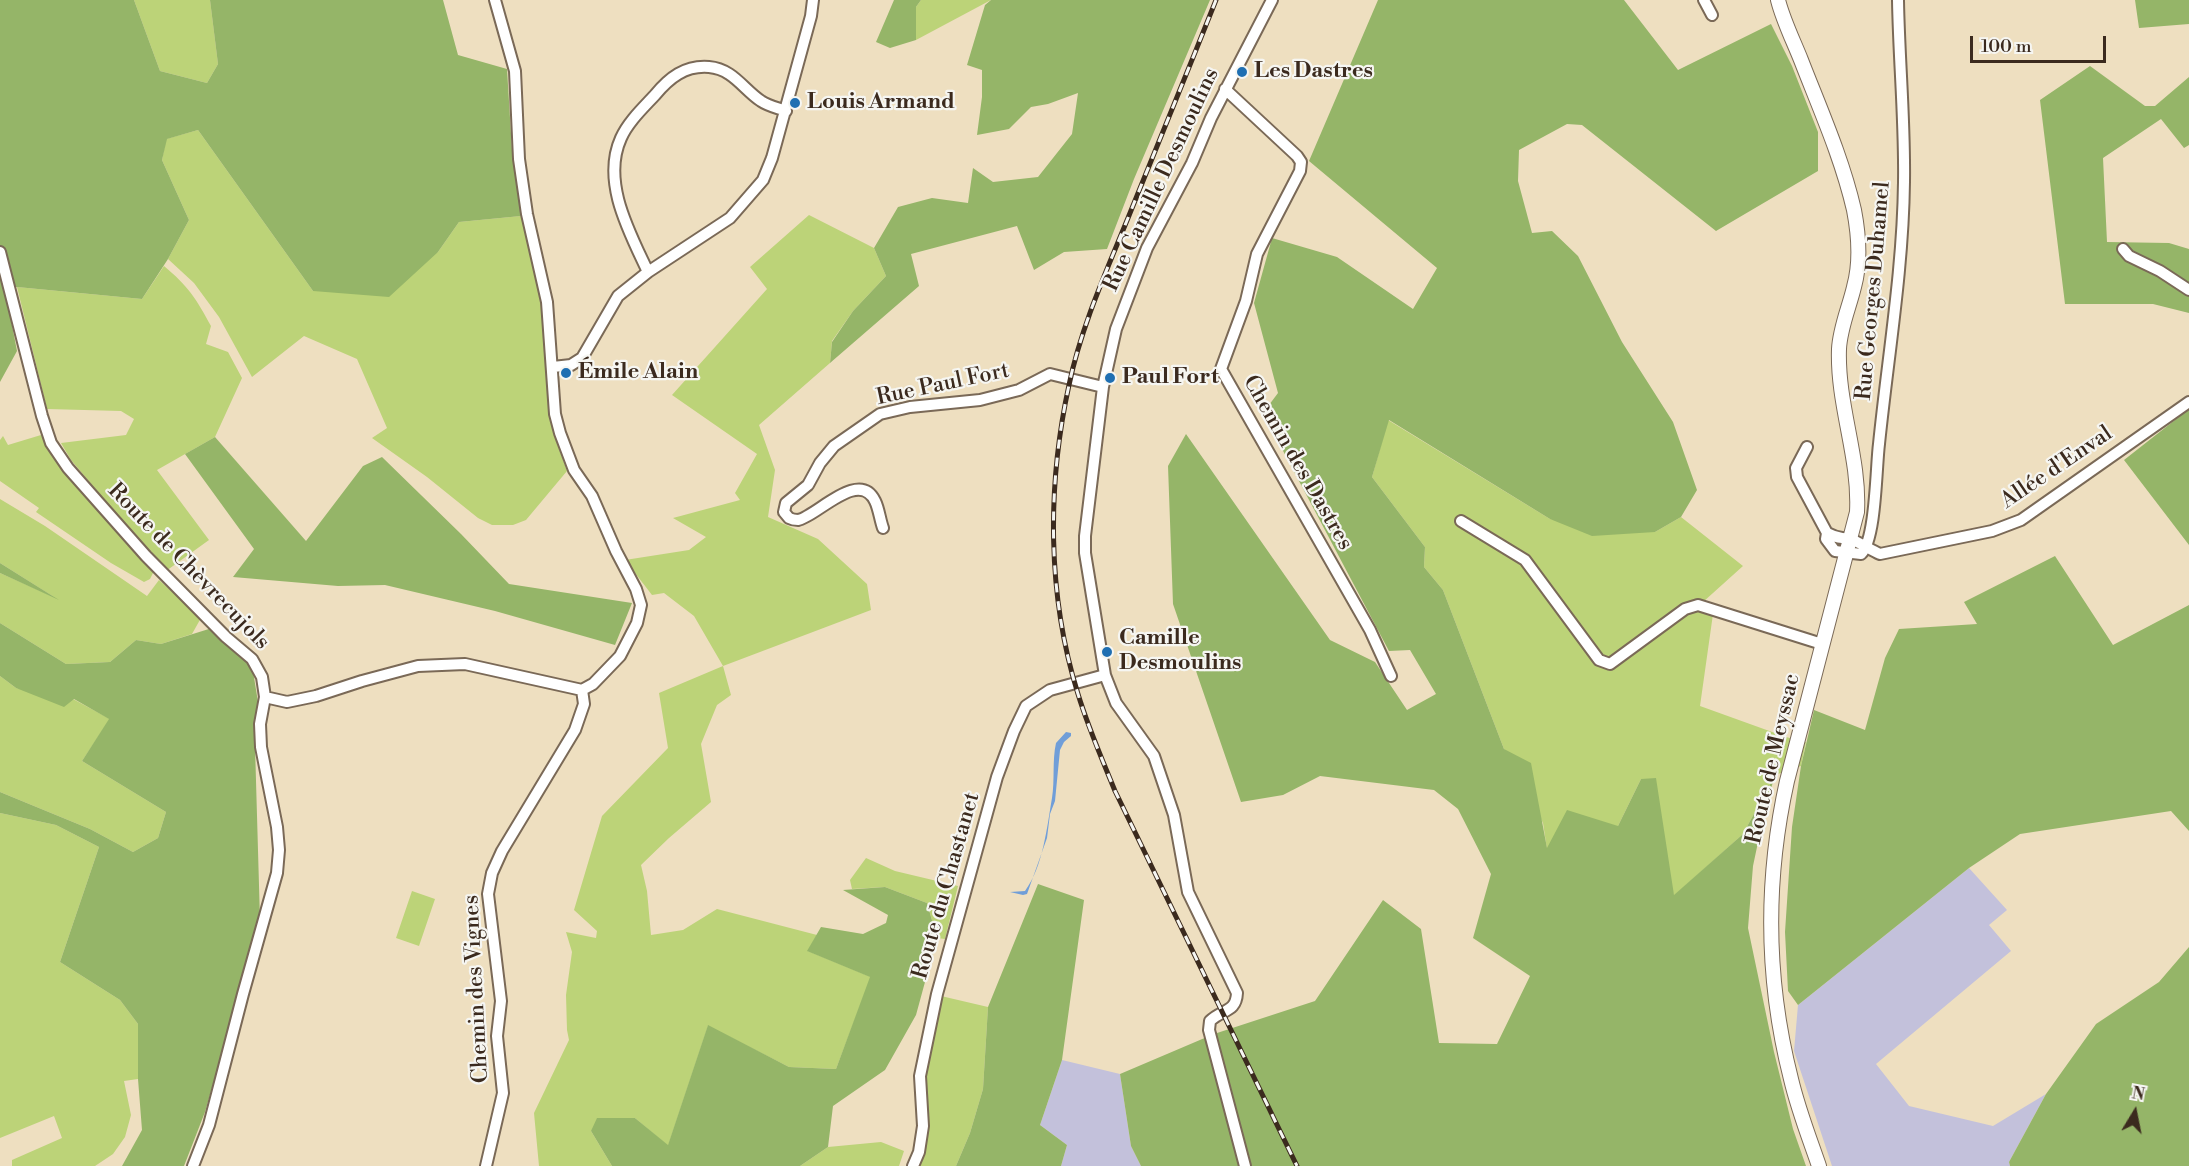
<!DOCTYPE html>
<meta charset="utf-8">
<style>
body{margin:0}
#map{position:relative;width:2189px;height:1166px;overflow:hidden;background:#eedfc0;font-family:"Libre Bodoni",serif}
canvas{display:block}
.north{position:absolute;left:2105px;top:1082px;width:60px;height:60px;-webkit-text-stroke:4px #f6f6f2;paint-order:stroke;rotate:10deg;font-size:16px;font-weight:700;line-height:24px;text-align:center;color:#3b2a1e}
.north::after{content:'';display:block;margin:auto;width:21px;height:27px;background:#3b2a1e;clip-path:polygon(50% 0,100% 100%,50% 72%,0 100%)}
.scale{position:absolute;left:1970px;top:36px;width:136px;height:27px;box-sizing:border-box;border:3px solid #3b2a1e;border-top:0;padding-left:8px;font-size:18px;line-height:21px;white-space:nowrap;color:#3b2a1e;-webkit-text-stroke:4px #f6f6f2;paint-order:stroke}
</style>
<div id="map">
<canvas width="2189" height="1166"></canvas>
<div class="north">N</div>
<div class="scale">100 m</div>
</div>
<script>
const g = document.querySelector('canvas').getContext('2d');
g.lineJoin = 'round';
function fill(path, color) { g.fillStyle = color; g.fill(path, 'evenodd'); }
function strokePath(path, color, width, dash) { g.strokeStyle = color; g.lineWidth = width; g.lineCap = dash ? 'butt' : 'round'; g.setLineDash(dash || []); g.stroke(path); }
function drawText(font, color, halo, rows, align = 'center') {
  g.font = font + ' "Libre Bodoni",serif'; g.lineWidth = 4.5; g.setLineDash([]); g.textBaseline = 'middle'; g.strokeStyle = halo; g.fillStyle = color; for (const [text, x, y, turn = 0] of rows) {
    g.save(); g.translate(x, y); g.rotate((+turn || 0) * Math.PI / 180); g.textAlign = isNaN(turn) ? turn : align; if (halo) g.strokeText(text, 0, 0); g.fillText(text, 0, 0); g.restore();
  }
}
const industrial = new Path2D(`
 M1969,868l38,42 -18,15 22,26 -135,113 33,42 84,20 53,-32 -37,68 1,4h-178l-38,-115 4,-46z
 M1062,1060l58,14 11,72 10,20h-80l6,-21 -27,-20z`);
const green = new Path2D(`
 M134,0h76l8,64 -11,19 -47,-12z
 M921,0h70l-75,40v-33z
 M198,130l115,161 125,-39 21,-30 62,-6 22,94 10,122 14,39 -41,49 -13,5h-21l-14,-7 -51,-41 -55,-39 15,-10 -30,-69 -53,-23 -52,41 -33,-60 -25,-34 -26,-24 21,-39 -27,-60 4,-21z
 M809,215l65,33 12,28 -33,35 -21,30 -2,22 -71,62 16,45 -7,47 50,22 49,45 4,26 -148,56 8,29 -14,10 -16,39 10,58 -42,36 -28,27 6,26 4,44 32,-5 34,-21 100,26 -9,16 63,26 -35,92 -47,-2 -81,-41 -40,120 -33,-28 -44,13 21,35h-73l-5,-53 35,-73 -2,-10 -1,-35 6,-43 -6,-20 30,6 1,-7 -23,-21 28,-94 66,-68 -9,-55 64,-27 -29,-50 -30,-23 -12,2 -27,-35 64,-10 17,-13 -33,-19 67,-18 -5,-7 22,-39 -85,-59 95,-106 -17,-22z
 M164,266c24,20 32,32 47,60l-5,18 22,8 14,26 -27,59 -58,33 52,70 -43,31 -13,-13 -82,-98 -10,-17 65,-8 8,-16 -13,-8 -74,-2 -30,-122 125,12z
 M1388,420l162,99 105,13 26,-15 62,49 -50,45 20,3 -13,92 86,31 20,5 -5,24 -26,9 -32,59 -69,62 -33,-117 -23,47 -71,23 -4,-26 -39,-74 -61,-159 -19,-23 1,-20 -53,-70z
 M41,435l10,18 14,19 89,99 -4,8 -6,3 -33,-19 -75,-51 3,-4 -39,-27v-41l3,-4 5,9z
 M0,499l45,27 102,70 12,-16 42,38 -9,16 -31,10 -25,-4 -26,22 -44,2 -66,-41v-50l54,24 -54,-34z
 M0,676l16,12 57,11 37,20 -28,42 84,51 -8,26 -25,14 -43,-23 -90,-37z
 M0,813l56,12 43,22 -39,115 60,38 18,24v55l-14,2 7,34 -6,22 -12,17 -18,12h-83v-6l50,-22 -8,-22 -54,22z
 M866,858l29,13 63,15 -13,53 -8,-1 -10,-35 -42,-16 -33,2 -2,-9z
 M412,891l23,8 -16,47 -23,-8z
 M941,996l47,11 -5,82 -13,44 -14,33h-40l10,-24 -1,-72z
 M881,1142l23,9 -5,15h-99l28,-19z`);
const forest = new Path2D(`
 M0,0h134l26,71 47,12 11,-19 -8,-64h233l15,55 49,14 5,81 9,66 -62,6 -21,30 -49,45 -76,-6 -115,-161 -31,9 -5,21 27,60 -21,39 -26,40 -125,-12 -12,2 12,62 -17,31z
 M894,0h27l-5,7v33l-26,8 -14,-6z
 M991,0h219l-76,179 -27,70 -43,3 -30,18 -17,-44 -106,28 8,32 -89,77 2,-21 21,-31 33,-35 -12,-28 24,-41 34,-9 36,5 5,-35 20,14 45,-5 34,-43 6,-41 -30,11 -17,3 -22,22 -32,6 5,-38v-27l-15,-5 18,-60z
 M1378,0h246l54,70 93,-46 21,42 26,66v39l-102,60 -134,-106 -15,-1 -48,26 -1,31 14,52 20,-2 26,25 44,86 51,80 24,68 -16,27 -26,15 -63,4 -42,-17 -161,-99 -17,57 53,70 -1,20 19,23 61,159 27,14 16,85 20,-38 51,16 23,-47 15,-1 18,117 69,-61 32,-59 -10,34 -12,57 -5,62 26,124 19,77 13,37h-665l-10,-20 -11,-72 94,-40 101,-33 68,-101 38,29 18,114 58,1 33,-68 -57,-38 18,-64 -33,-65 -24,-19 -114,-14 -37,19 -42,7 -68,-198 -5,-138 18,-32 144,206 45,22 32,48 29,-16 -26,-44 -21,1 -126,-238 15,-20 -24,-90 18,-65 65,19 76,52 24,-41 -128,-107z
 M2135,0h54v24l-50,4z
 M2090,66l55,40h10l34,-29v68l-5,3 -23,-29 -58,39 4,84 62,1 20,6v64l-36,-9h-88l-25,-204z
 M2189,409v136l-65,-85z
 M215,437l91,104 57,-75 19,-9 79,77 48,50 123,19 -17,42 -120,-34 -110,-26 -47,1 -105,-9 21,-28 -69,-95z
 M2055,556l58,89 76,-40v226l-18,-20 -151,23 -51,34 -171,137 -10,-14 -3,-59 7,-105 9,-61 13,-56 51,20 20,-72 14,-29 78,-5 -13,-22z
 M0,563l59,37 -59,-27z
 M0,623l66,41 44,-2 26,-22 25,4 51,-16 40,37 6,37 -3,44 5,174 -55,192 -21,54h-62l20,-36 -4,-51v-55l-18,-24 -60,-38 39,-115 -43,-22 -56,-12v-21l90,37 43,23 25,-14 8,-26 -84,-51 27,-42 -35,-20 -10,8 -48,-19 -16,-12z
 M1038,884l46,16 -22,160 -22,65 27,20 -6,21h-105l14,-33 13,-44 5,-82z
 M885,887l42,16 10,35 -21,77 -31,55 -52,36 -5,41 -28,19h-188l-21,-35 6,-13h38l33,27 40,-120 81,42 47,2 34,-92 -63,-26 14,-24 42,7 23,-11 2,-8 -45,-25z
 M2189,947v219h-179l-1,-4 37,-68 50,-70 63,-42z`);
const water = new Path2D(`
 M1066,732l5,1v3l-7,6 -4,8 -5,51 -5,13 -3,24 -20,56 -4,1 -13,-3 15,-1c18,-24 22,-64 27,-93 3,-18 0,-37 4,-55z`);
const street = new Path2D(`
 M495,0l20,71 4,88 8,55 20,88 8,112 5,19 14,37 18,26 24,55 20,38 5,16 -4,18 -17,33 -27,28 -11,6
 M1704,0l8,15
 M1225,89l72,67 4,6 -1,9 -43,83 -11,47 -25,68 149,261 21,46
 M2123,249l6,7 31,15 29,19
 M0,252l42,164 9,27 17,25 78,88 80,81 26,22 10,18 3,20 -5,27 1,23 16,80 2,23 -2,23 -34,121 -34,131 -16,41
 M648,272c-18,-39 -47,-90 -27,-134 7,-16 22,-30 34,-43 14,-17 30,-30 54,-28 24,2 34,22 52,34 7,5 17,7 25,10
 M553,367l18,-2 11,-7 36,-62 30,-24 82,-54 33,-38 9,-22 39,-142 2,-16
 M1807,447l-11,21 1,9 30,56 -1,6 9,12 26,3c15,-14 15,-87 18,-110 9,-88 24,-174 25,-262 1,-61 -5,-121 -6,-182
 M1461,521l64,39 74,100 11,4 75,-55 13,-4 124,39
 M883,528c-3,-8 -4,-19 -8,-27 -16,-33 -59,16 -77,19 -3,0 -7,-1 -9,-2l-5,-6 2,-9 22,-18 12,-22 14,-17 46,-32 30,-7 70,-7 39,-10 31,-16 53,13
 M1827,533c11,6 12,4 23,6 7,2 21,11 30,15l112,-23 29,-11 168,-118
 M265,697l22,5 29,-6 46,-15 56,-15 47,-2 117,26
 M486,1166l17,-73 -6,-57 4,-35 -13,-107 4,-21 10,-22 73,-121 9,-26 -2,-14
 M913,1166l6,-14 4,-26 -3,-50 17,-82 60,-217 17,-46 12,-25 24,-16 55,-15
 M1245,1166l-36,-136 1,-9c12,-12 26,-8 27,-28l-49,-101 -14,-77 -20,-59 -38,-53 -11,-28 -20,-122v-17l18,-149 13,-58 31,-81 45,-85 19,-45 61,-118`);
const secondary = new Path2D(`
 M1778,0c5,20 15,40 23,60 19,49 41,98 53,150 5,26 7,52 0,77 -5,21 -14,41 -15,62 -2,56 21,108 18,163l-70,269c-22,99 -21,200 4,298 7,30 18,58 28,87`);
const rail = new Path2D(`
 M1216,0c-29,73 -59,146 -88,218 -22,54 -47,109 -59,167 -22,101 -22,210 9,309 10,33 24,65 37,97l182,375`);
const markers = [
 [1242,72,6,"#1f6fb2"],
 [795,103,6,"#1f6fb2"],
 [566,373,6,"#1f6fb2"],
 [1110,378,6,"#1f6fb2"],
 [1107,652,6,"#1f6fb2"]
];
const poiNames = [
 ["Les Dastres",1254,72],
 ["Louis Armand",807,103],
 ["Émile Alain",578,373],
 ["Paul Fort",1122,378],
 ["Camille",1119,639],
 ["Desmoulins",1119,664]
];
const streetNames = [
 ["Rue Camille Desmoulins",1162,180,-65],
 ["Rue Georges Duhamel",1874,291,-85],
 ["Rue Paul Fort",943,385,-12],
 ["Chemin des Dastres",1297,463,60],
 ["Allée d'Enval",2057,468,-34],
 ["Route de Chèvrecujols",188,567,46],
 ["Route de Meyssac",1774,759,-77],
 ["Route du Chastanet",947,886,-74],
 ["Chemin des Vignes",477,989,-93]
];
fill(industrial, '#c3c1db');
fill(green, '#bcd378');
fill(forest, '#95b568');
fill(water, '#709ed8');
strokePath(street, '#7a6957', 14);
strokePath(secondary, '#7a6957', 16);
strokePath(street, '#fff', 10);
strokePath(secondary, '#fff', 14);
strokePath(rail, '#3b2a1e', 5);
strokePath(rail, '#f6f6f2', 3, [9]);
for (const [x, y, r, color] of markers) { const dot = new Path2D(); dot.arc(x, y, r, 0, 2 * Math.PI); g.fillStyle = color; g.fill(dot); strokePath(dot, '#f6f6f2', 2); }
drawText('bold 22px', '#3b2a1e', '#f6f6f2', poiNames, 'left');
drawText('22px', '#3b2a1e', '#f6f6f2', streetNames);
</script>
